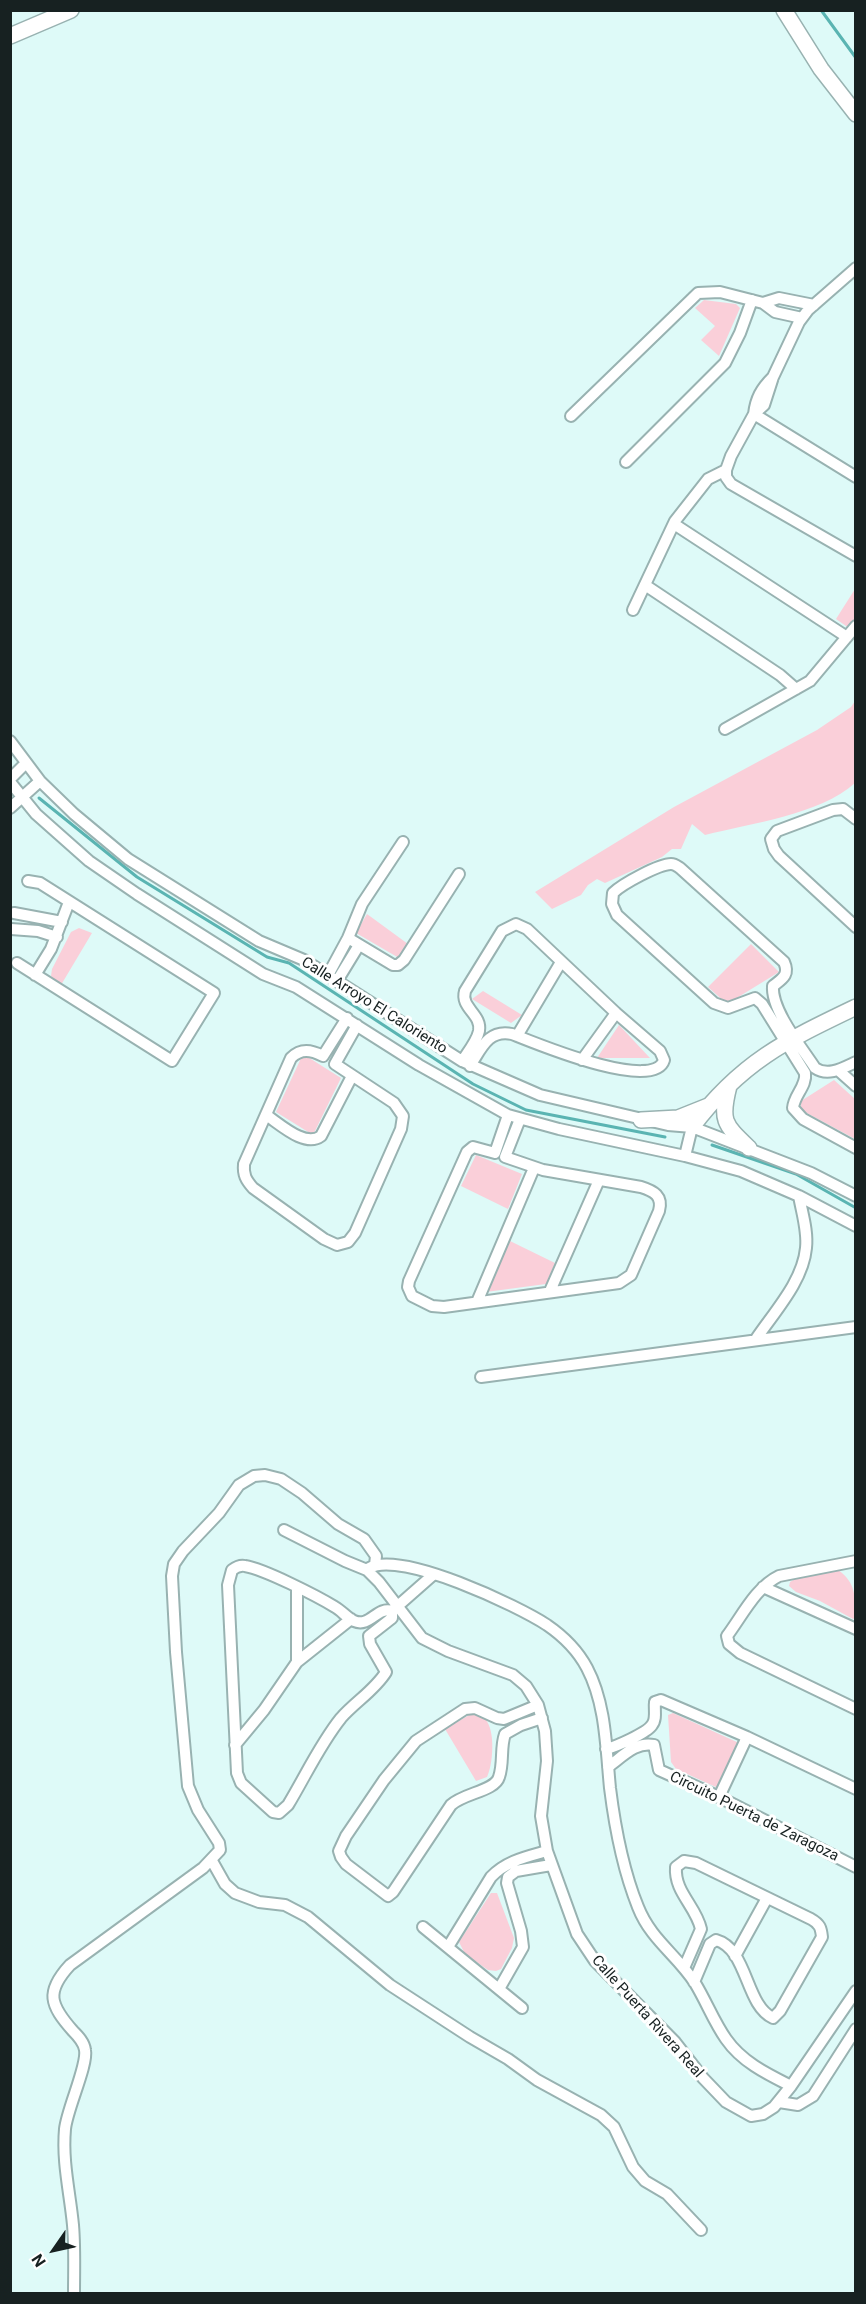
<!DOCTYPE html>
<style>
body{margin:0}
#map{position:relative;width:866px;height:2304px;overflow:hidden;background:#defaf8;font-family:Roboto,sans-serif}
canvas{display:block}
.frame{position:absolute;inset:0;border:12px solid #172121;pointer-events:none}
.north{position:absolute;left:24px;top:2220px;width:60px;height:60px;-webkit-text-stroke:4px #fff;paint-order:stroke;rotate:236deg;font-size:16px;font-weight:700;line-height:24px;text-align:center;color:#172121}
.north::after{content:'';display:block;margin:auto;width:21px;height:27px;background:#172121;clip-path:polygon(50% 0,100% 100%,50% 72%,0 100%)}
</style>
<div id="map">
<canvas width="866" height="2304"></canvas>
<div class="frame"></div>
<div class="north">N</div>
</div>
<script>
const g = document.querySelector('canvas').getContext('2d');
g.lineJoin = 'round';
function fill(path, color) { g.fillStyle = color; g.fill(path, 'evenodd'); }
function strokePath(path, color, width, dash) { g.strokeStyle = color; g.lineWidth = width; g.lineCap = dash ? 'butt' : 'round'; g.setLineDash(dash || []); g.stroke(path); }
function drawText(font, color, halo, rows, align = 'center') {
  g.font = font + ' Roboto,sans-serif'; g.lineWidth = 6; g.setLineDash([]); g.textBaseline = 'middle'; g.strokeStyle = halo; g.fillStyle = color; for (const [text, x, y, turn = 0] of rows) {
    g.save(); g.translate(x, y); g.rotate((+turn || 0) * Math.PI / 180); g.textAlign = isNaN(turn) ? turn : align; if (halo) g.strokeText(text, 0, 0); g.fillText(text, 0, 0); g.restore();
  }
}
const green = new Path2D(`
 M704,300l32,4 4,4 -21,48 -18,-16 14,-14 -20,-18z
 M855,589v31l-5,7 -4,-1 -10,-7z
 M855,701v82c-36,32 -103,40 -150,52l-13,-11 -11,25h-9l-10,8 -57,26 -8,-4 -9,6 -7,10 -29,14 -17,-17 139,-85 143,-77 34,-23z
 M367,914l41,30 -9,14 -43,-25z
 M79,928l13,5 -31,52 -10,-9 1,-7 19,-37z
 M751,944l28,28 -52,32 -19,-17z
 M483,991l39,24 -11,8 -39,-24z
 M619,1025l31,33h-53z
 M303,1054l38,24 -28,57 -37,-23z
 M834,1080l21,19v40l-54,-29v-9z
 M476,1155l46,19 -14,35 -47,-23z
 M510,1241l45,22 -9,21 -60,8z
 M838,1570c18,12 18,29 17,48l-2,1 -33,-18 -24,-9 -7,-6 1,-4 5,-3z
 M673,1713l66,30 -21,45 -42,-19 -5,-7 -3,-47z
 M471,1714c4,1 10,3 14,5 11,11 8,46 2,58l-11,4 -31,-52z
 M491,1893h6l17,45 -2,10 -11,21 -5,2 -8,-1 -23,-16 -6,-12z`);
const stream = new Path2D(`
 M821,10l35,48
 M39,798l98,79 130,80 22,6 184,121 53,26 139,27
 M712,1145l84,29 60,34`);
const street = new Path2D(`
 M856,268l-48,42 -9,12 -26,55 -9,28 -10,9 -23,42 -5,14v7l5,7 125,72
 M763,303l16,-5 35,7
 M754,414l102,63
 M754,414c2,-16 7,-25 19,-37
 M571,416l127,-123 22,-1 43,11 12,9 27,6
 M626,462l99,-99 15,-30 12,-33
 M674,524l173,113
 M645,585l135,90 16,14
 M633,610l42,-89 33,-42 18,-9
 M725,729l85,-48 46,-55
 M10,741l30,40 34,33 54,45 131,82 45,19 158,101 78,34 128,30 24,2 119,46 45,23
 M10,779l16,-16
 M10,782l26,32 53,47 48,33 126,80 33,13 123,78 89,50 51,14 126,27 56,15 58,25 57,30
 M10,808l30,-27
 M856,819l-13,-10 -10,1 -56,21 -6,8 3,10 5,7 77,71
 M14,913l48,9
 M11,929l27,2 19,6
 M348,938l45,27h5l6,-5 55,-86
 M17,963l155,98 42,-68 -174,-110 -12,-2
 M35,975l16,-26 18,-47
 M328,975l20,-37 14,-34 41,-62
 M337,981l22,-36
 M347,1018l-24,38c-12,-6 -22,-8 -32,2l-47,106c-1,11 2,16 9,24l71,51 13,6 11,-3 7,-9 46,-104 2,-13 -9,-13 -59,-39 22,-39
 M517,1036l44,-74
 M582,1060l34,-47
 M462,1061c6,-9 15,-20 17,-30 3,-17 -19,-23 -14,-40l37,-60 14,-7 11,5 89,84 44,38 4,9c-10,33 -129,-17 -152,-26 -24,-5 -31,15 -42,32
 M856,1062c-13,6 -28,15 -41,6 -13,-20 -44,-58 -42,-82 9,-7 17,-11 11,-24l-104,-94c-3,-2 -5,-4 -9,-4 -12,0 -49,20 -58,29l-1,11 5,11 97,88 14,5 27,-10 7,6 43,69c2,13 -11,22 -12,35l10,11 53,29
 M838,1070l18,16
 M266,1115c14,9 39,33 55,21l31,-60
 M508,1115l-13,38 -22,-6 -6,5 -58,129 -1,6 4,9 20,10 12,1 175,-24 12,-8 28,-64c4,-15 -5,-20 -18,-24l-98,-17 -38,-13 15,-38
 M685,1156l7,-29
 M550,1291l49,-111
 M477,1302l57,-134
 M756,1339c19,-28 47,-58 50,-91 2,-17 -4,-35 -7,-52
 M481,1377l375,-50
 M284,1530l61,31 22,9 12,12 43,56 26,13 65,24 13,11 12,19 7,26 2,30 -6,55 6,35 30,83 18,27 80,81 28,36 23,24 25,14 12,-2 11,-7 17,-21 65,-95
 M856,1561l-77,15c-23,11 -37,40 -52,60l2,8 11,9 116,56
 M369,1568c32,-18 149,38 178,57 16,11 31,26 40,43 19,36 19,80 23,120 5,40 13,82 28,119 13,33 39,48 57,76 11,18 19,39 31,56 16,23 41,35 65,47
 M763,1587l93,42
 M392,1611c-15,-5 -22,17 -38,10 -7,-3 -12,-10 -19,-14 -18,-11 -71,-38 -90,-41 -5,-1 -9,1 -13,4l-4,15 9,188 4,10 32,29 6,1 9,-8c17,-28 32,-61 53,-87 14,-16 34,-28 45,-46l-16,-28 -1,-8 23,-18v-7l42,-37
 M297,1662v-74
 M538,1705l-34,14 -7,-1 -22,-10 -10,1 -49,32 -32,39 -38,56 -7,15 2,6 5,7 42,32 5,-4 58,-87c13,-12 44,-14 48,-28 5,-14 1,-29 6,-43l16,-9 21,-7
 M235,1745l29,-35 33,-48 54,-43
 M606,1749c9,-2 41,-16 46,-24 5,-6 2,-16 3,-23l6,-2 86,37 109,52
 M608,1767c14,-10 28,-26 46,-22l5,25 60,27 137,70
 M719,1797l28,-60
 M212,1861l13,23 10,9 24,9 26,3 23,12 82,68 80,52 38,22 29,21 64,35 13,12 19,40 12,14 22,13 34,36
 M423,1927l99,81
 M448,1947l43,-70c15,-16 35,-20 56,-26
 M735,1956l32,-58
 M684,1968l17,-39c-5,-23 -27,-37 -25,-62l8,-6 12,2 115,56c9,5 10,9 11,18l-42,74 -7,7c-28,-13 -25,-69 -57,-78l-6,4 -16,38
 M499,1989l24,-42 -2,-16 -14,-48 1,-6 8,-6 35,-6
 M779,2102l19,3 15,-9 43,-67
 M74,2294c0,-23 1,-46 -1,-69 -3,-32 -11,-63 -8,-96 2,-20 23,-64 20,-79 -1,-8 -7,-14 -12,-19 -23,-26 -28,-39 -3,-66l133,-97 17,-18 -1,-7 -21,-33 -10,-24 -12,-134 -4,-76 2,-12 9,-13 36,-38 20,-28 15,-9 11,-1 16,4 21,14 36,31 26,15 12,17 -1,9`);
const secondary = new Path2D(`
 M784,10l37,59 35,45
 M10,36l61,-26
 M729,1086c-9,35 -5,38 20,62
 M641,1120l37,-2 30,-12
 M692,1127c49,-65 93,-86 164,-120`);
const streetNames = [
 ["Calle Arroyo El Caloriento",374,1006,32],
 ["Circuito Puerta de Zaragoza",754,1817,26],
 ["Calle Puerta Rivera Real",647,2017,48]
];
fill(green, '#facfd9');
strokePath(stream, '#5ab4b2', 3);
strokePath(street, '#98b2b1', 14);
strokePath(secondary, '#98b2b1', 18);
strokePath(street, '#fff', 10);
strokePath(secondary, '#fff', 15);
drawText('15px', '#172121', '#fff', streetNames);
</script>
